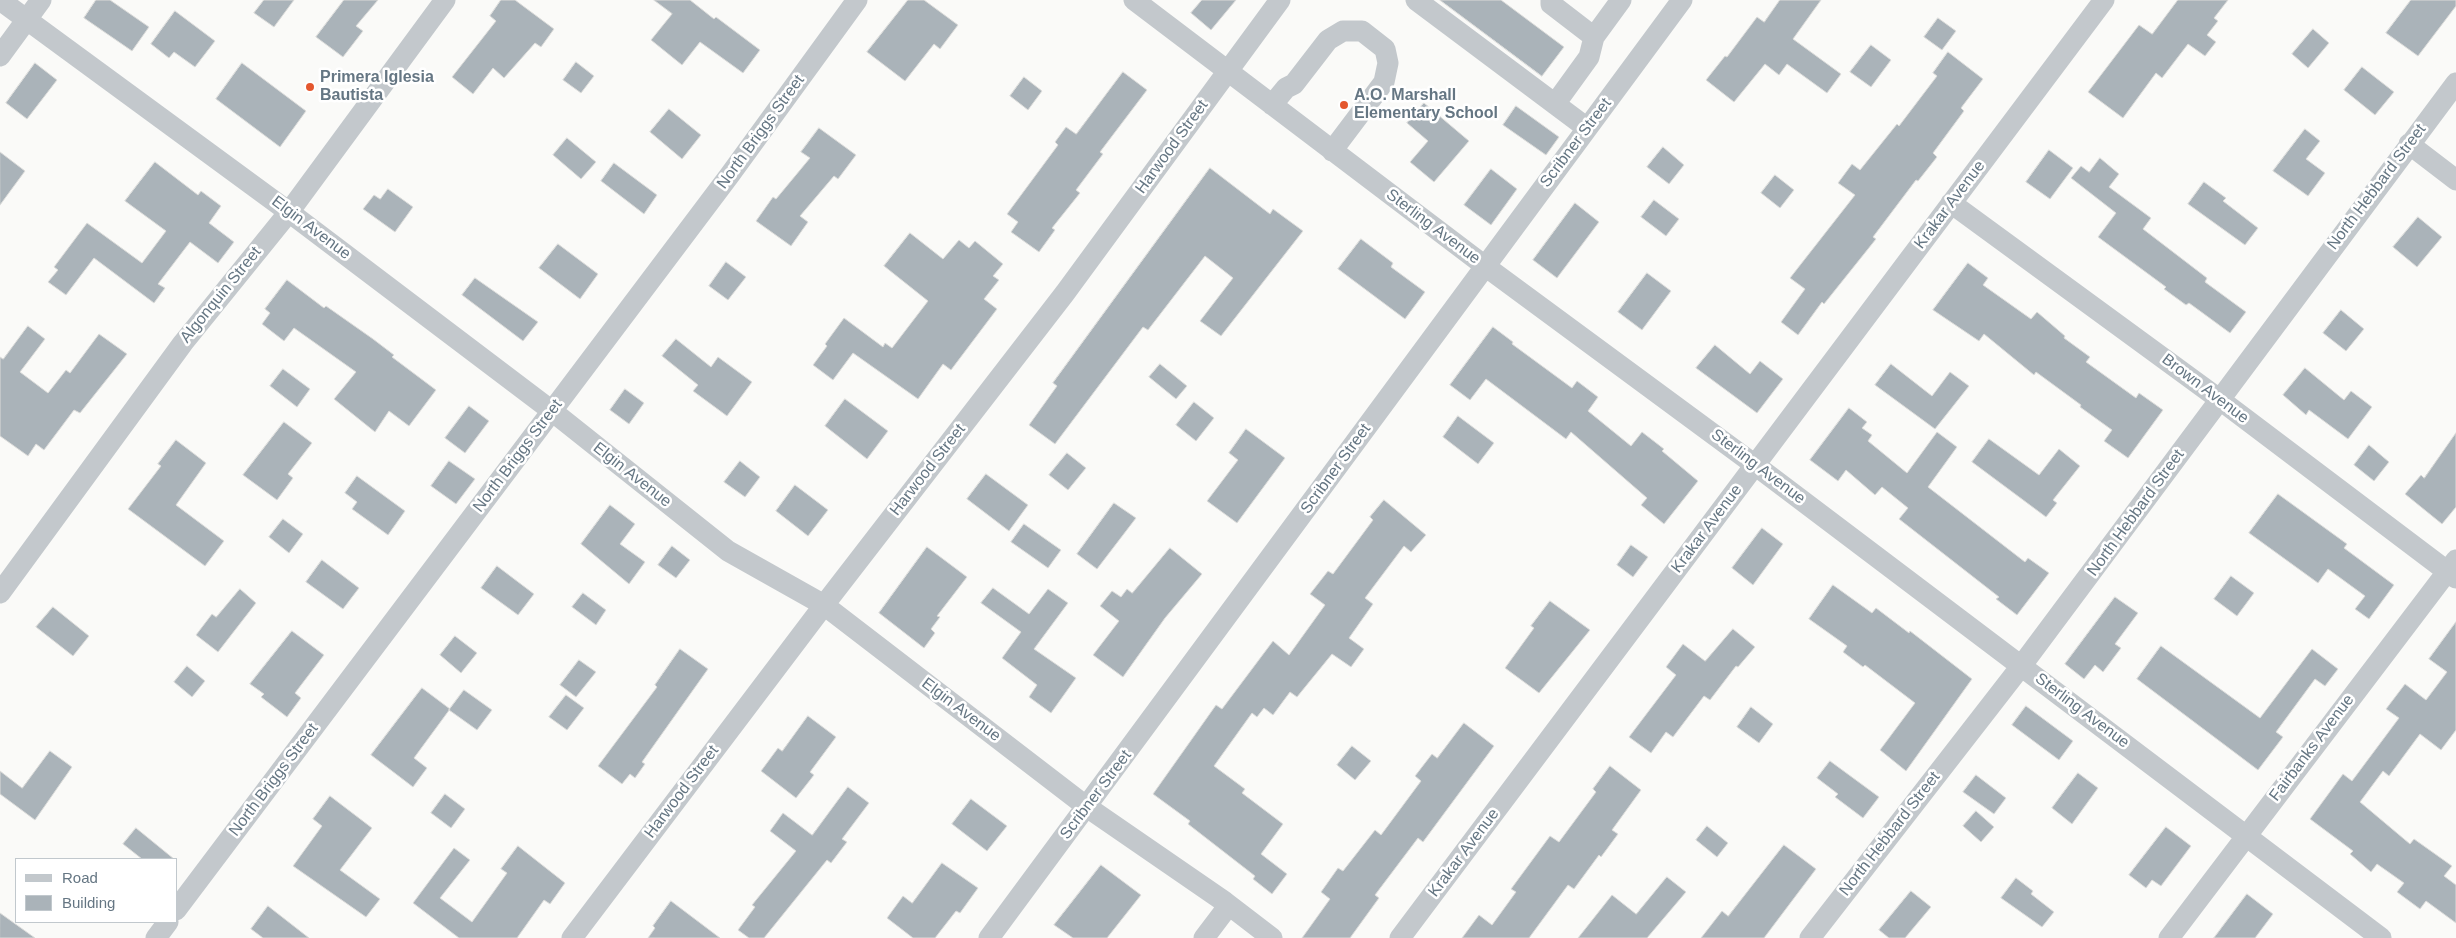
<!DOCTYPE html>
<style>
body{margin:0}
#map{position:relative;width:2456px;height:938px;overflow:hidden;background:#fafaf8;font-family:Arial,sans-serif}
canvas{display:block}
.legend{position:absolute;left:15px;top:858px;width:162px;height:65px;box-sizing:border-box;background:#fff;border:1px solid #c1c8cd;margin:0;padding:6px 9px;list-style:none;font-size:15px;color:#657683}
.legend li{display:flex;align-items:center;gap:10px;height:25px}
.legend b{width:25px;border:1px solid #c1c8cd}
</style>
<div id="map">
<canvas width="2456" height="938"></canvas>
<ul class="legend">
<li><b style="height:6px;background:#c3c8cc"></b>Road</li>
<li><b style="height:14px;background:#aab3b9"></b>Building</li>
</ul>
</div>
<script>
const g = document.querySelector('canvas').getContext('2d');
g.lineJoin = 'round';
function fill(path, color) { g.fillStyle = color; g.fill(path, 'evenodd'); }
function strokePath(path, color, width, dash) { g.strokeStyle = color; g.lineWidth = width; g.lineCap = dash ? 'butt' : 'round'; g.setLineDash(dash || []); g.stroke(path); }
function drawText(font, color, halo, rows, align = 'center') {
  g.font = font + ' Arial,sans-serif'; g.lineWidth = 5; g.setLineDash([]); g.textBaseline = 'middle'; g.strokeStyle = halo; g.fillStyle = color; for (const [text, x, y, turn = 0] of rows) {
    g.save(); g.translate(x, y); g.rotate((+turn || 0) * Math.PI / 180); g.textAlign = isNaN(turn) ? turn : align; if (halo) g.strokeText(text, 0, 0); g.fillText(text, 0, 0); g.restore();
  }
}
const building = new Path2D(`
 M96,0h14l39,27 -17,24 -48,-33z
 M264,0h30l-20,27 -20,-14z
 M344,0h34l-22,26 7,5 -20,26 -27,-20z
 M501,0h14l39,29 -13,18 -6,-4 -31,35 -11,-10 -20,26 -21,-17 44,-56 -6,-5z
 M654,0h36l24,19 2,-2 44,33 -17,23 -43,-31 -18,23 -31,-25 21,-26z
 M908,0h16l34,25 -18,24 -6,-5 -29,37 -38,-29z
 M1202,0h34l-25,30 -20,-17z
 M1440,0h61l63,47 -22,29z
 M1780,0h41l-28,39 48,35 -14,19 -40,-29 -8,11 -14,-11 -31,38 -28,-22 19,-24 2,1 30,-40 7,5z
 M2178,0h50l-14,18 4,3 -11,14 9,7 -11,14 -17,-12 -26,34 -6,-5 -33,45 -35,-26 51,-67 13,9z
 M2411,0h45v6l-38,50 -32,-23z
 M175,11l40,30 -20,26 -21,-15 -5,6 -18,-14z
 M1938,18l18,13 -14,19 -18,-13z
 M2313,29l16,14 -21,25 -16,-14z
 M1871,45l20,15 -20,27 -21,-15z
 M1948,52l35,27 -22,29 3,3 -31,42 4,4 -19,24 -2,-1 -43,57 3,2 -52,65 -2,-2 -24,33 -17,-13 24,-33 -15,-11 65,-83 -17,-12 14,-19 8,6 37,-46 2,2 38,-50 -4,-3z
 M576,62l18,14 -13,17 -18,-13z
 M35,63l22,17 -30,39 -21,-16z
 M242,63l64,48 -26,36 -64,-48z
 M2362,67l32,25 -19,23 -31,-25z
 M1123,72l24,18 -47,62 3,2 -27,36 4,3 -28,35 3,2 -16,22 -28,-20 7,-10 -11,-8 51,-69 -3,-3 11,-15 10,7z
 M1024,77l18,14 -14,19 -18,-14z
 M1424,103l45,38 -35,41 -24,-20 18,-21 -21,-18z
 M1516,106l43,31 -13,18 -43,-30z
 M669,109l32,26 -19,24 -32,-27z
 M819,128l37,27 -18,24 -4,-3 -34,40 8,6 -17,24 -35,-25 17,-24 3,2 34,-41 -9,-6z
 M2305,129l15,12 -14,18 19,14 -17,23 -35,-25z
 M567,138l29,24 -15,17 -28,-24z
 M1663,147l21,18 -15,19 -22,-17z
 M2049,150l24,18 -23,31 -24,-17z
 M0,152l25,19 -25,34z
 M2100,158l19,16 -10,13 42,31 -8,11 64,49 -2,4 41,30 -16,21 -41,-30 -3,2 -22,-16 2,-2 -68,-50 18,-24 -45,-35 10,-12 8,6z
 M155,162l43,33 3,-4 20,15 -12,17 25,19 -16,21 -28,-21 -32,42 7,4 -11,15 -60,-45 -28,37 -18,-13 10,-12 -4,-3 33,-44 55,40 24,-32 -41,-30z
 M614,163l43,32 -13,19 -43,-33z
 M1210,168l60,46 3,-5 30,22 -82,105 -21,-15 33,-43 -28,-22 -57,74 -5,-3 -88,117 -26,-19 28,-39 -4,-3z
 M1491,169l26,20 -26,36 -27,-20z
 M1775,175l19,15 -14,18 -19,-15z
 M2204,182l22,16 -3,3 35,27 -13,17 -57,-41z
 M388,189l25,18 -18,25 -32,-23 11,-14 6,4z
 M1654,200l25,19 -13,17 -25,-19z
 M1575,203l24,19 -42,56 -24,-18z
 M2418,217l24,20 -25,30 -24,-20z
 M910,233l33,26 16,-19 10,8 6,-7 28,23 -10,12 6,4 -15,19 13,10 -46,61 -8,-6 -25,35 -65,-46 -20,27 -20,-15 14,-19 -2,-2 19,-26 39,29 2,-4 7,5 36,-47 -44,-35z
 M1361,239l32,24 -2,4 34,25 -20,27 -67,-50z
 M558,244l40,30 -18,25 -41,-31z
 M726,262l20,15 -18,23 -19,-14z
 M1968,263l20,15 -5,7 48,34 6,-7 28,24 -1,2 26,19 -4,5 50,36 3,-5 24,17 -35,48 -24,-17 8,-11 -32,-23 1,-2 -45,-33 -2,3 -50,-41 -5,7 -46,-31z
 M1647,273l24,18 -29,39 -24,-18z
 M475,278l63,44 -15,19 -61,-46z
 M287,280l37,28 2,-2 47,33 21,16 -2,2 44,33 -27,36 -20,-15 -14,21 -41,-33 22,-27 -62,-44 -10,13 -22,-17 8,-11 -5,-4z
 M2341,310l23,19 -18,22 -23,-18z
 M28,326l17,13 -25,33 28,21 18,-23 4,3 29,-39 28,20 -47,59 -6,-3 -30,40 -8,-6 -8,12 -28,-20v-79l3,2z
 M1493,327l20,15 -1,2 60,44 5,-7 21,16 -10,14 43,35 11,-14 22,17 -2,2 36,30 -34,43 -23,-19 6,-7 -76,-66 -5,7 -80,-60 -16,21 -20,-15z
 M676,339l35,28 7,-10 34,25 -25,34 -34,-25 5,-6 -36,-29z
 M1715,345l35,29 10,-13 23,18 -26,34 -61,-45z
 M1160,364l27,22 -11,13 -27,-22z
 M1891,364l41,32 18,-24 19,14 -34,43 -60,-44z
 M2305,368l39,32 7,-9 21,16 -24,32 -39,-29 -3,5 -23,-20z
 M283,369l27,20 -13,18 -27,-21z
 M625,389l19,14 -15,21 -19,-14z
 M845,399l43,32 -21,28 -42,-33z
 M1194,402l20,16 -18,23 -20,-16z
 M469,406l20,15 -24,32 -20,-15z
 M1849,408l18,14 -5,6 10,7 -4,6 39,32 30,-41 20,15 -29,40 97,75 3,-4 21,15 -32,42 -21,-16 3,-2 -100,-78 9,-11 -26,-21 -7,8 -29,-25 -8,11 -28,-21z
 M1458,416l36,27 -16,21 -35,-27z
 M284,422l28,21 -24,31 5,4 -16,22 -34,-25z
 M1246,429l39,29 -48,65 -30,-22 31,-41 -9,-7z
 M2456,433v74l-14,17 -37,-30 16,-19 3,3z
 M1989,439l50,36 20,-26 21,17 -27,34 4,3 -11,14 -74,-55z
 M176,440l30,23 -30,42 48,36 -19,25 -77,-57 33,-43 -3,-2z
 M2369,445l20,17 -15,19 -20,-16z
 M1067,453l19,15 -18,22 -19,-15z
 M449,461l26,18 -19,25 -25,-18z
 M740,461l20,16 -15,20 -21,-15z
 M986,474l42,31 -19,26 -42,-32z
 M357,476l48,35 -17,24 -36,-26 5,-7 -12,-9z
 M795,485l33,25 -20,26 -32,-25z
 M2278,494l69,50 -3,4 50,37 -25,34 -14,-10 10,-13 -37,-27 -10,14 -69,-50z
 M1384,500l42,35 -15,17 -7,-6 -39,52 8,6 -24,34 15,11 -13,18 -19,-13 -35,43 -7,-5 -17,23 -9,-7 -7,9 -5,-4 -38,53 31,23 -3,4 41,31 -22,30 26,20 -15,20 -19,-15 2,-3 -67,-52 2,-3 -37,-27 63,-89 6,4 51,-68 16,14 36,-50 -15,-11 18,-23 5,3 40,-54 -3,-3z
 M1114,503l22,15 -39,51 -20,-15z
 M610,505l25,19 -15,20 25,18 -16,22 -48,-40z
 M283,519l20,15 -14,19 -20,-16z
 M1024,524l37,26 -13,18 -37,-26z
 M1762,528l21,16 -30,41 -21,-17z
 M1631,545l17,12 -15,20 -16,-12z
 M672,546l18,14 -14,18 -18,-13z
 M927,547l40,30 -30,39 3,1 -9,12 4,4 -11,15 -45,-35z
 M1170,548l32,26 -37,44 -42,59 -30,-22 26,-34 -19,-15 12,-15 9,6 6,-8 5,4z
 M322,560l37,28 -16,21 -37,-27z
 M497,566l37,28 -16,21 -37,-27z
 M2231,576l23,17 -17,23 -23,-17z
 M1833,585l39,28 4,-5 33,25 1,-2 62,48 -66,92 -26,-21 35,-47 -50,-38 -2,2 -20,-15 4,-6 -38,-27z
 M993,588l36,26 19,-25 20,14 -34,46 42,29 -25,35 -22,-16 8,-12 -35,-27 19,-26 -40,-29z
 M240,589l16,14 -38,49 -22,-17 16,-21 4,3z
 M583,593l23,17 -10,15 -24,-18z
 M2115,597l23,16 -23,31 6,4 -18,24 -8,-7 -11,14 -19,-15z
 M1550,601l40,29 -51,63 -34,-25 29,-40 -3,-2z
 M53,607l36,29 -16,20 -37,-29z
 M2456,622v108l-15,20 -21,-16 -31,42 -6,-5 -23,31 50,42 4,-5 38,27 -8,10 12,9v38l-30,-22 -6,8 -23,-17 7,-9 -27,-19 -6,8 -21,-18 3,-3 -43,-32 33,-45 9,7 47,-63 -13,-9 19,-25 21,16 21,-28 -18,-13z
 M1733,629l22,18 -17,20 -2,-1 -26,34 -6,-4 -31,41 -7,-5 -15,21 -22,-16 47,-62 -10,-8 17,-23 22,17z
 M292,631l32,24 -29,38 6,5 -14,19 -26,-20 3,-3 -14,-10z
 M455,636l22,17 -16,20 -21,-18z
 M2161,646l99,72 52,-69 26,20 -13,17 -10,-7 -39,53 7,5 -25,33 -121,-91z
 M680,649l28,20 -66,93 3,2 -10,14 -5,-4 -8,10 -24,-18 59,-79 -2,-2z
 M579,660l17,12 -20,25 -16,-12z
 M187,666l18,15 -13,16 -18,-15z
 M422,688l28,21 -36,49 13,10 -14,19 -42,-32z
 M464,690l28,20 -15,20 -28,-20z
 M566,695l18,13 -17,22 -18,-13z
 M2026,706l47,35 -14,19 -47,-35z
 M1751,707l22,17 -14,19 -22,-16z
 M808,716l28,21 -26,35 4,3 -18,23 -35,-27 17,-23 4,3z
 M1464,723l30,23 -71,96 -5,-4 -43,57 4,3 -29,40h-48l28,-39 -9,-7 17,-24 5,3 32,-41 6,5 40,-54 -6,-5 17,-22 5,4z
 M1352,746l19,15 -16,19 -18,-15z
 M50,751l22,16 -37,53 -35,-26v-23l22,17z
 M1830,761l49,36 -16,21 -28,-21 3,-3 -21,-16z
 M1610,766l31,24 -29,40 6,4 -17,23 -2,-2 -25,34 -6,-4 -39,53h-67l17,-23 13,10 24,-33 -5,-3 39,-53 9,6 37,-50 -3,-3z
 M2078,773l20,15 -26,36 -20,-16z
 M1976,775l30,23 -12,16 -31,-22z
 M848,787l21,16 -27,36 5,3 -16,21 -4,-3 -63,78h-15l-11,-8 17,-23 -3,-2 44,-54 -26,-20 13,-18 29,22z
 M445,794l20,15 -14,19 -20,-15z
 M330,796l42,32 -32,42 40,29 -14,18 -73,-51 29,-40 -9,-7z
 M971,799l36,27 -20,25 -35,-27z
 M1976,811l18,16 -13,15 -18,-16z
 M1707,826l21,17 -11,14 -21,-17z
 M2166,827l25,19 -30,40 -9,-6 -6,8 -17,-13z
 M136,828l38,31h-32l-19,-15z
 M1784,845l32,24 -52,69h-63l21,-27 6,5z
 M518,846l47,37 -15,21 -6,-4 -27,38h-58l-46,-35 41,-55 16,12 -30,38 32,24 35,-49 -6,-4z
 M942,863l36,25 -18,25 -4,-2 -21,27h-22l-26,-20 16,-22 9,7z
 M1101,865l40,30 -34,43h-34l-19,-13z
 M1667,877l19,15 -39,46h-69l34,-43 24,19z
 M2016,878l17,13 -2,3 23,18 -12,15 -41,-29z
 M1911,891l20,16 -26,31h-16l-10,-8z
 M2247,894l26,20 -18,24h-41z
 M671,901l49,37h-72l7,-10 -2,-2z
 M268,906l41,32h-46l-12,-9z
 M0,913l35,25h-35z`);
const minor = new Path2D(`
 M0,0l289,212 263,199 176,140 96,54 263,202 138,95 47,36
 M1134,0l351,266 270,199 626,473
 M1416,0l171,128
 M1551,0v4l43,33 27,-37
 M0,56l41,-56
 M1555,104l34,-47 5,-20
 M1272,105l14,-17 8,-4 34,-44 15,-9h19l23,18 3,14 -4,19 -52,69
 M2409,144l47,36
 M1951,203l268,196 237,179
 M0,593l183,-250 106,-131 156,-212
 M176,910l553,-734 128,-176
 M156,938l12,-16
 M572,938l252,-333 241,-312 215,-293
 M989,938l693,-938
 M1204,938l25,-33
 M1400,938l704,-938
 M1810,938l212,-273 434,-582
 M2169,938l287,-378`);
const markers = [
 [310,87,5,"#e4572e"],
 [1344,105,5,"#e4572e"]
];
const poiNames = [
 ["Primera Iglesia",320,78],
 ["Bautista",320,96],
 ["A.O. Marshall",1354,96],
 ["Elementary School",1354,114]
];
const streetNames = [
 ["North Briggs Street",761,132,-54],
 ["Scribner Street",1576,143,-53],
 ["Harwood Street",1172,147,-54],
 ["North Hebbard Street",2377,187,-53],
 ["Krakar Avenue",1950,205,-53],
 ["Sterling Avenue",1433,227,37],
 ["Elgin Avenue",311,228,37],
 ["Algonquin Street",221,295,-51],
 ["Brown Avenue",2205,389,37],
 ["North Briggs Street",518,456,-53],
 ["Sterling Avenue",1758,467,37],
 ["Scribner Street",1336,469,-54],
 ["Harwood Street",928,470,-52],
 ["Elgin Avenue",632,475,38],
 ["North Hebbard Street",2136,513,-54],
 ["Krakar Avenue",1707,529,-53],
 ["Elgin Avenue",961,710,37],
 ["Sterling Avenue",2082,711,37],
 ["Fairbanks Avenue",2312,748,-53],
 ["North Briggs Street",274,780,-53],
 ["Harwood Street",682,792,-53],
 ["Scribner Street",1096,795,-53],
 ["North Hebbard Street",1890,834,-52],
 ["Krakar Avenue",1464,853,-53]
];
fill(building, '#aab3b9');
strokePath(building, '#dcdcda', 1);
strokePath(minor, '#c3c8cc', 21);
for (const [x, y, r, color] of markers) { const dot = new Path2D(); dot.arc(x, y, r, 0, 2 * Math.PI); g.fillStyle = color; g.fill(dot); strokePath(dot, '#fff', 2); }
drawText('bold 16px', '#657683', '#fff', poiNames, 'left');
drawText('16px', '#657683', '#fff', streetNames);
</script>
